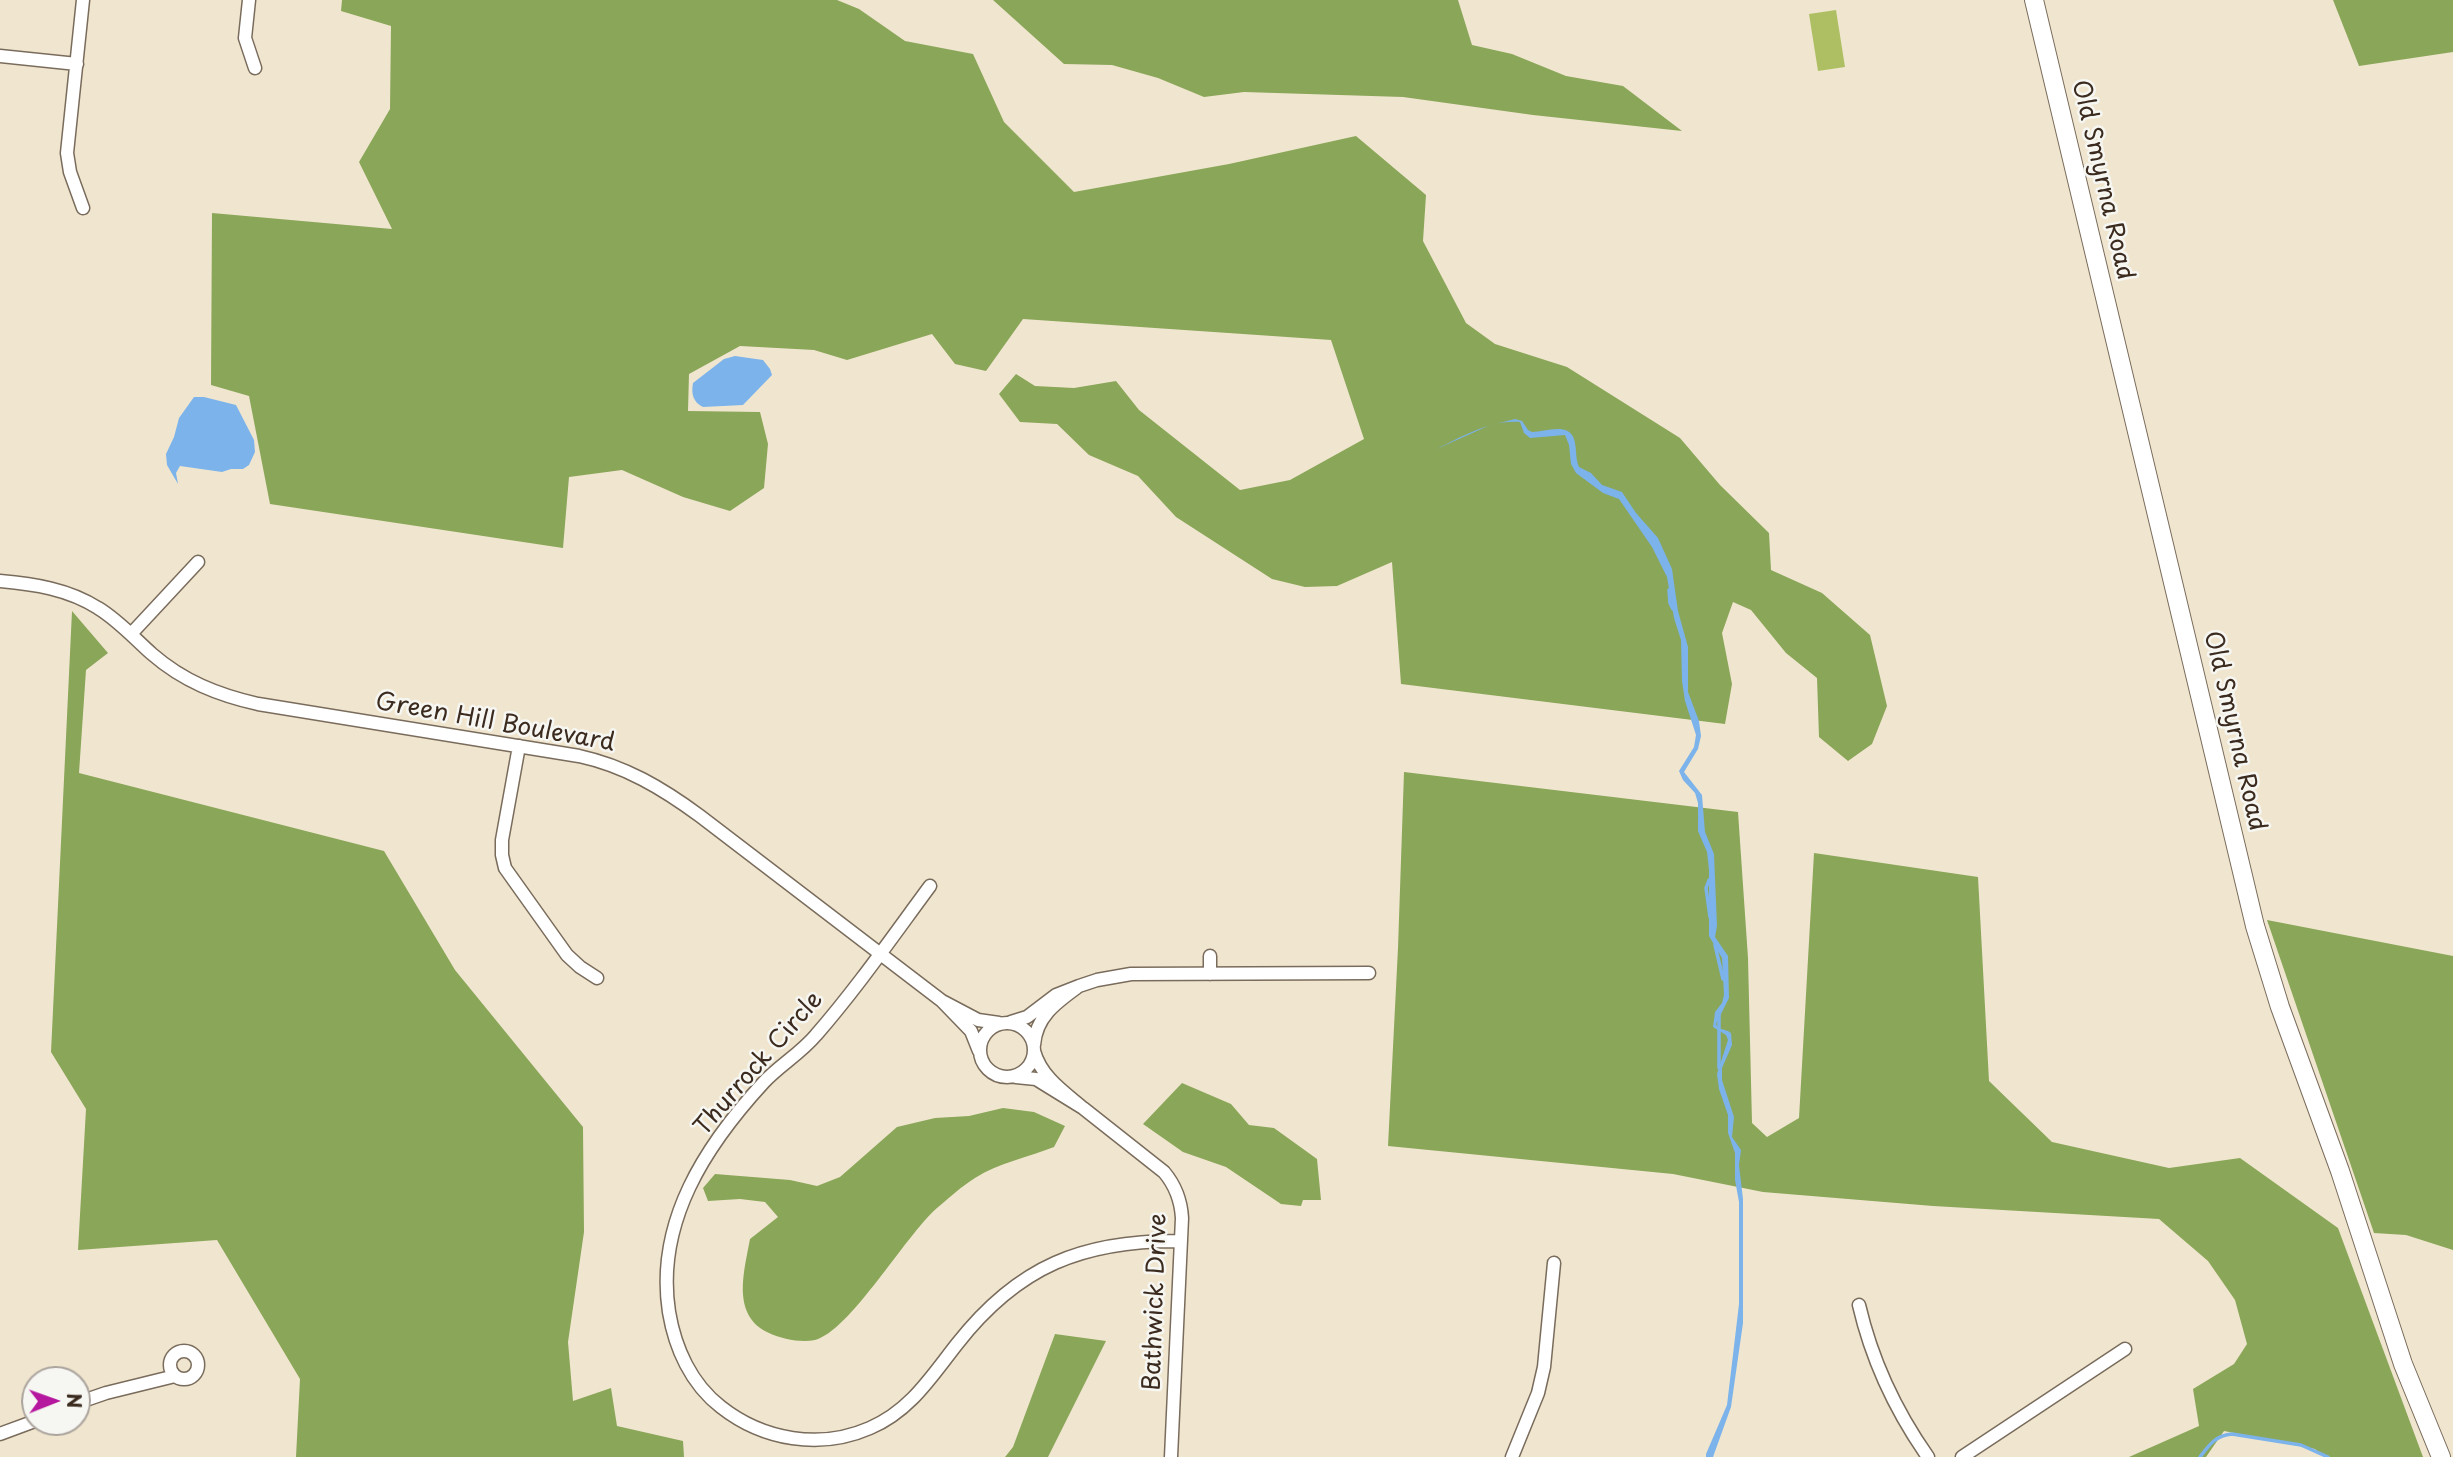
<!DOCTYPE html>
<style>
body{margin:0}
#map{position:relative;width:2453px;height:1457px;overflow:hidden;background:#f0e6cf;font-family:"Playpen Sans",sans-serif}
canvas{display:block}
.north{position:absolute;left:21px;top:1366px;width:70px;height:70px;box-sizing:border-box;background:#f6f6f2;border:2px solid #aba49d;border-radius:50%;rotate:89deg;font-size:19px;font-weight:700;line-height:28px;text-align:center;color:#3b2a1e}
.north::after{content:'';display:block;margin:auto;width:24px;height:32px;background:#b5179e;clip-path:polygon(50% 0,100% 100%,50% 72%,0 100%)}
</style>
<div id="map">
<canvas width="2453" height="1457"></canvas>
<div class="north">N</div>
</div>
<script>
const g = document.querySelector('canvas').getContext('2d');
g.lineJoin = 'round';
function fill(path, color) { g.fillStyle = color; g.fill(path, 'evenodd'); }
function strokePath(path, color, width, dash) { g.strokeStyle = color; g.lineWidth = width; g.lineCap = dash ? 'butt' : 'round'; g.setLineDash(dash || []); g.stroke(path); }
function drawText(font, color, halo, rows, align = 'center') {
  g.font = font + ' "Playpen Sans",sans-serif'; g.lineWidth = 5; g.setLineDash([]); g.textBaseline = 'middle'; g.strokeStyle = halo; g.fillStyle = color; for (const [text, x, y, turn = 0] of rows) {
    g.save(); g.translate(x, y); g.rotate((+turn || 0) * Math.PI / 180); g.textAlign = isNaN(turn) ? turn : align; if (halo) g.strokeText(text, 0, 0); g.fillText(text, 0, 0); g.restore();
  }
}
const green = new Path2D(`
 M1836,10l9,57 -27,4 -9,-57z`);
const forest = new Path2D(`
 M342,0h495l22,9 46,32 68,13 31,68 70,70 155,-28 127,-28 70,59 -3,46 43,82 29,21 72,23 113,71 40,47 49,48 2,37 51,23 48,42 17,71 -15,38 -24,17 -29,-24 -2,-59 -31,-25 -35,-43 -18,-8 -11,31 10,51 -7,40 -324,-40 -9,-122 -55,24 -32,1 -33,-8 -96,-62 -38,-41 -49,-21 -32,-31 -37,-2 -21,-28 17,-20 19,12 39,2 42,-7 23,29 101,80 50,-10 74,-41 -33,-99 -308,-21 -37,52 -31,-7 -23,-30 -85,26 -33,-10 -74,-4 -51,28 -1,37 72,1 8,32 -4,44 -34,23 -47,-14 -61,-27 -53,7 -6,71 -293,-44 -21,-108 -38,-11 1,-172 180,16 -33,-67 31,-53 1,-83 -50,-15z
 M993,0h465l14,45 40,9 54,22 57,10 59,45 -149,-16 -130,-18 -159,-5 -40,5 -46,-19 -46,-13 -48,-1z
 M2333,0h120v52l-94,14z
 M72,611l36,42 -22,17 -7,103 305,78 71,119 128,157 1,105 -16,110 5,59 38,-13 6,38 66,15 1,16h-388l4,-78 -83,-139 -139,10 8,-141 -35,-57z
 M1404,772l334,40 10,146 4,165 15,14 32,-19 15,-265 164,24 11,204 63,61 117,26 71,-10 98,70 85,229h-99l-9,-8 -91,-18 -18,26h-77l70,-31 -6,-37 41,-25 13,-20 -12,-44 -27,-39 -49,-42 -226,-13 -170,-14 -90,-18 -285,-28 10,-198z
 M2267,920l186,36v294l-47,-15 -32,-2z
 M1182,1083l49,21 18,21 25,3 43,31 4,41h-18l-2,6 -20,-2 -55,-37 -43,-15 -40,-28z
 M1003,1108l31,4 31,14 -11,21c-25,10 -56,16 -79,31 -13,8 -26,20 -38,30 -32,28 -87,123 -122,132 -14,3 -33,-1 -46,-7 -38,-17 -25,-61 -19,-94l28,-22 -13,-15 -25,-3 -32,2 -5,-13 12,-14 75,6 27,6 23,-9 57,-50 38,-9 34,-2z
 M1055,1334l51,7 -58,116h-43l8,-10z`);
const water = new Path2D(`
 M735,356l28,4 7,9 2,6 -29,30 -40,2c-10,-5 -12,-13 -10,-24l31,-24z
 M194,397h10l32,8 18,35 1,12 -6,13 -6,4h-12l-9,3 -42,-6 -4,7 2,11 -11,-19 -1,-11 8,-17 5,-19z
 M1515,419l7,2 6,9 4,2c13,0 36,-10 42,7 3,9 1,19 5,28l12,6 11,12 20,7 14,21 22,25 14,31 6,42 10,36v45l11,29 2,15 -3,13 -14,23 18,23 3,37 9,22 3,72 -2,11 13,19 1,42 -13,26 2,4 10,3 3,2 1,12 -10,23v12l12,37 -2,20 9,13 -2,15 4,34v124l-12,84 -18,50h-7v-3l21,-49 12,-101v-102l-4,-22v-27l-7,-20v-18l-9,-26 -2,-15 11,-34 -2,-5 -13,-8 2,-15 7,-9 2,-8 -2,-37 -13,-22v-66l-2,-18 -9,-21v-28l-3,-10 -12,-13 -4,-9 15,-24 2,-12 -11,-34 -3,-20 -1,-41 -7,-22 -7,-41 -15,-30 -33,-48 -16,-6 -27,-20 -5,-9 -2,-19 -4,-10 -35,3 -6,-5 -4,-11c-30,-3 -62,17 -88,29l56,-25z`);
const stream = new Path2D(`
 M1669,590l1,13 3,6
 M1709,880l-3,8 4,29
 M1715,945l8,34
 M1719,1013v55
 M2200,1457c9,-12 16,-22 32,-23l69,11 27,12`);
const street = new Path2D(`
 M249,0l-4,38 10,30
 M0,56l77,8
 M83,208l-13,-36 -3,-19 16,-153
 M0,581c34,3 68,8 98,27 20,12 36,30 54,46 31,27 66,41 106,50l321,52c46,10 83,32 121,60l242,185
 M131,634l67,-72
 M519,746l-17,94v15l3,13 62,87 13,12 17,11
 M930,886c-37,50 -73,102 -114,149 -15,18 -36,30 -52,47 -58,63 -109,140 -95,230 6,36 22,72 52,95 42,33 99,43 149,21 40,-17 61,-51 87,-84 61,-78 126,-104 224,-103
 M1210,974v-18
 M1079,986l18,-6 34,-6 238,-1
 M1011,1022l16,-5 29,-22 23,-9c-22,16 -43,30 -45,59
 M980 1050a27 27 0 1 1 54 0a27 27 0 1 1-54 0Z
 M979,1051l-8,-20 -29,-30 36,19 21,3
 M1016,1077l20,2 47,29c-19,-16 -42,-31 -49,-57
 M1083,1108l81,64c11,13 17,29 18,46l-11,239
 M1859,1305c13,56 36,105 69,152
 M170 1365a14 14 0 1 1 28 0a14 14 0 1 1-28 0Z
 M77,1403l29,-10 69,-17
 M0,1434l35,-13
 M1512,1457l26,-64 6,-26 10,-104
 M1962,1457l163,-108`);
const secondary = new Path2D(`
 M2034,0l221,926 25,81 60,164 63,193 38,93`);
const streetNames = [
 ["Old Smyrna Road",2102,180,77],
 ["Green Hill Boulevard",495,723,10],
 ["Old Smyrna Road",2234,731,77],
 ["Thurrock Circle",759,1064,-49],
 ["Bathwick Drive",1156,1302,-88]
];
fill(green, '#aebf63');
fill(forest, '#8aa659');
fill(water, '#7cb3eb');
strokePath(stream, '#7cb3eb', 3.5);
strokePath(street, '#7a6c5c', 15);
strokePath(secondary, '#7a6c5c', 20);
strokePath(street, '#fff', 12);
strokePath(secondary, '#fff', 18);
drawText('24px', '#3b2a1e', '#f6f6f2', streetNames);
</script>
